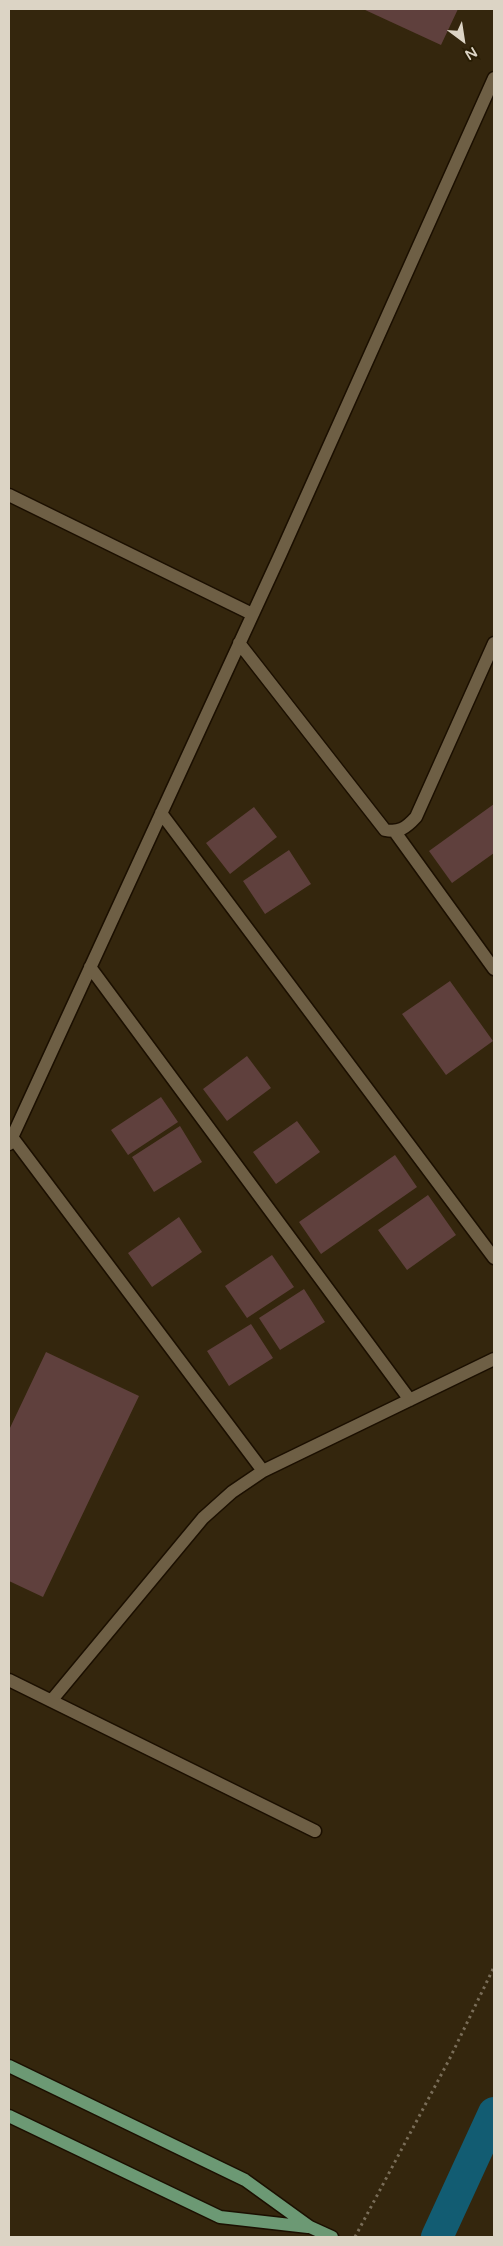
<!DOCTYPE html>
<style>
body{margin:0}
#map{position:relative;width:503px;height:2246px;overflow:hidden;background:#34260d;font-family:"Varela Round",sans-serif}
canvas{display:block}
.frame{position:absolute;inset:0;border:10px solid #dcd4c5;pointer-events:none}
.north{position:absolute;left:438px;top:15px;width:50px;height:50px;-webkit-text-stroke:4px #291d04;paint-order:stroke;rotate:149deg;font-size:14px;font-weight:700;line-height:20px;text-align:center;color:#dcd4c5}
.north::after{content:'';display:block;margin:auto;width:18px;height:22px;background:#dcd4c5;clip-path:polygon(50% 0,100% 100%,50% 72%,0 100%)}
</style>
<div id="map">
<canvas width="503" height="2246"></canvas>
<div class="frame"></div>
<div class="north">N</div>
</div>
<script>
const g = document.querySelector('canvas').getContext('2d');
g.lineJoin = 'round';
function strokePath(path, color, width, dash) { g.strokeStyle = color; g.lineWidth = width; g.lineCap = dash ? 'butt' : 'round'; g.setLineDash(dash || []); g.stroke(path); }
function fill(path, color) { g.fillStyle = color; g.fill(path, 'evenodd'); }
const canal = new Path2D(`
 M437,2237l57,-124`);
const building = new Path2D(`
 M363,9h95l-17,36z
 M494,804v49l-42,30 -23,-32z
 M254,807l23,30 -47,37 -24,-31z
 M289,850l22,34 -46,30 -22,-33z
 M450,981l43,60 -47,34 -44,-61z
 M247,1056l24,32 -44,33 -24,-32z
 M161,1097l17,25 -50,33 -17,-25z
 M297,1121l23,31 -44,32 -23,-32z
 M180,1126l22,36 -48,30 -22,-35z
 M395,1155l22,32 -96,67 -22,-32z
 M428,1195l28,40 -49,35 -29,-40z
 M179,1217l23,35 -50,35 -24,-34z
 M272,1255l22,32 -47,31 -22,-32z
 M304,1289l21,33 -45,28 -21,-32z
 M251,1324l22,34 -44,28 -22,-35z
 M46,1352l93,44 -96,201 -34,-16v-151z`);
const path = new Path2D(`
 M355,2237l94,-177 45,-93`);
const minor = new Path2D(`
 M9,495l243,119
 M239,643l146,187c14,3 21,-2 31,-13l78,-174
 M161,813l333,445
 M395,832l99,137
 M90,967l320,433
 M12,1137l251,334
 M9,1144l272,-591 213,-475
 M9,1680l306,151
 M51,1701l152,-183 29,-26 31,-21 231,-112`);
const major = new Path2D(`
 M9,2066l236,114 65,47 22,10
 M9,2116l211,101 88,10`);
strokePath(canal, '#125c72', 32);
fill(building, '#5f403d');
strokePath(minor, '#1b0f00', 15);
strokePath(major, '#1b0f00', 15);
strokePath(path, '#796d58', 3, [2.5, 4]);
strokePath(minor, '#6e5f45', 12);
strokePath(major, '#6c9974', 12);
</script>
